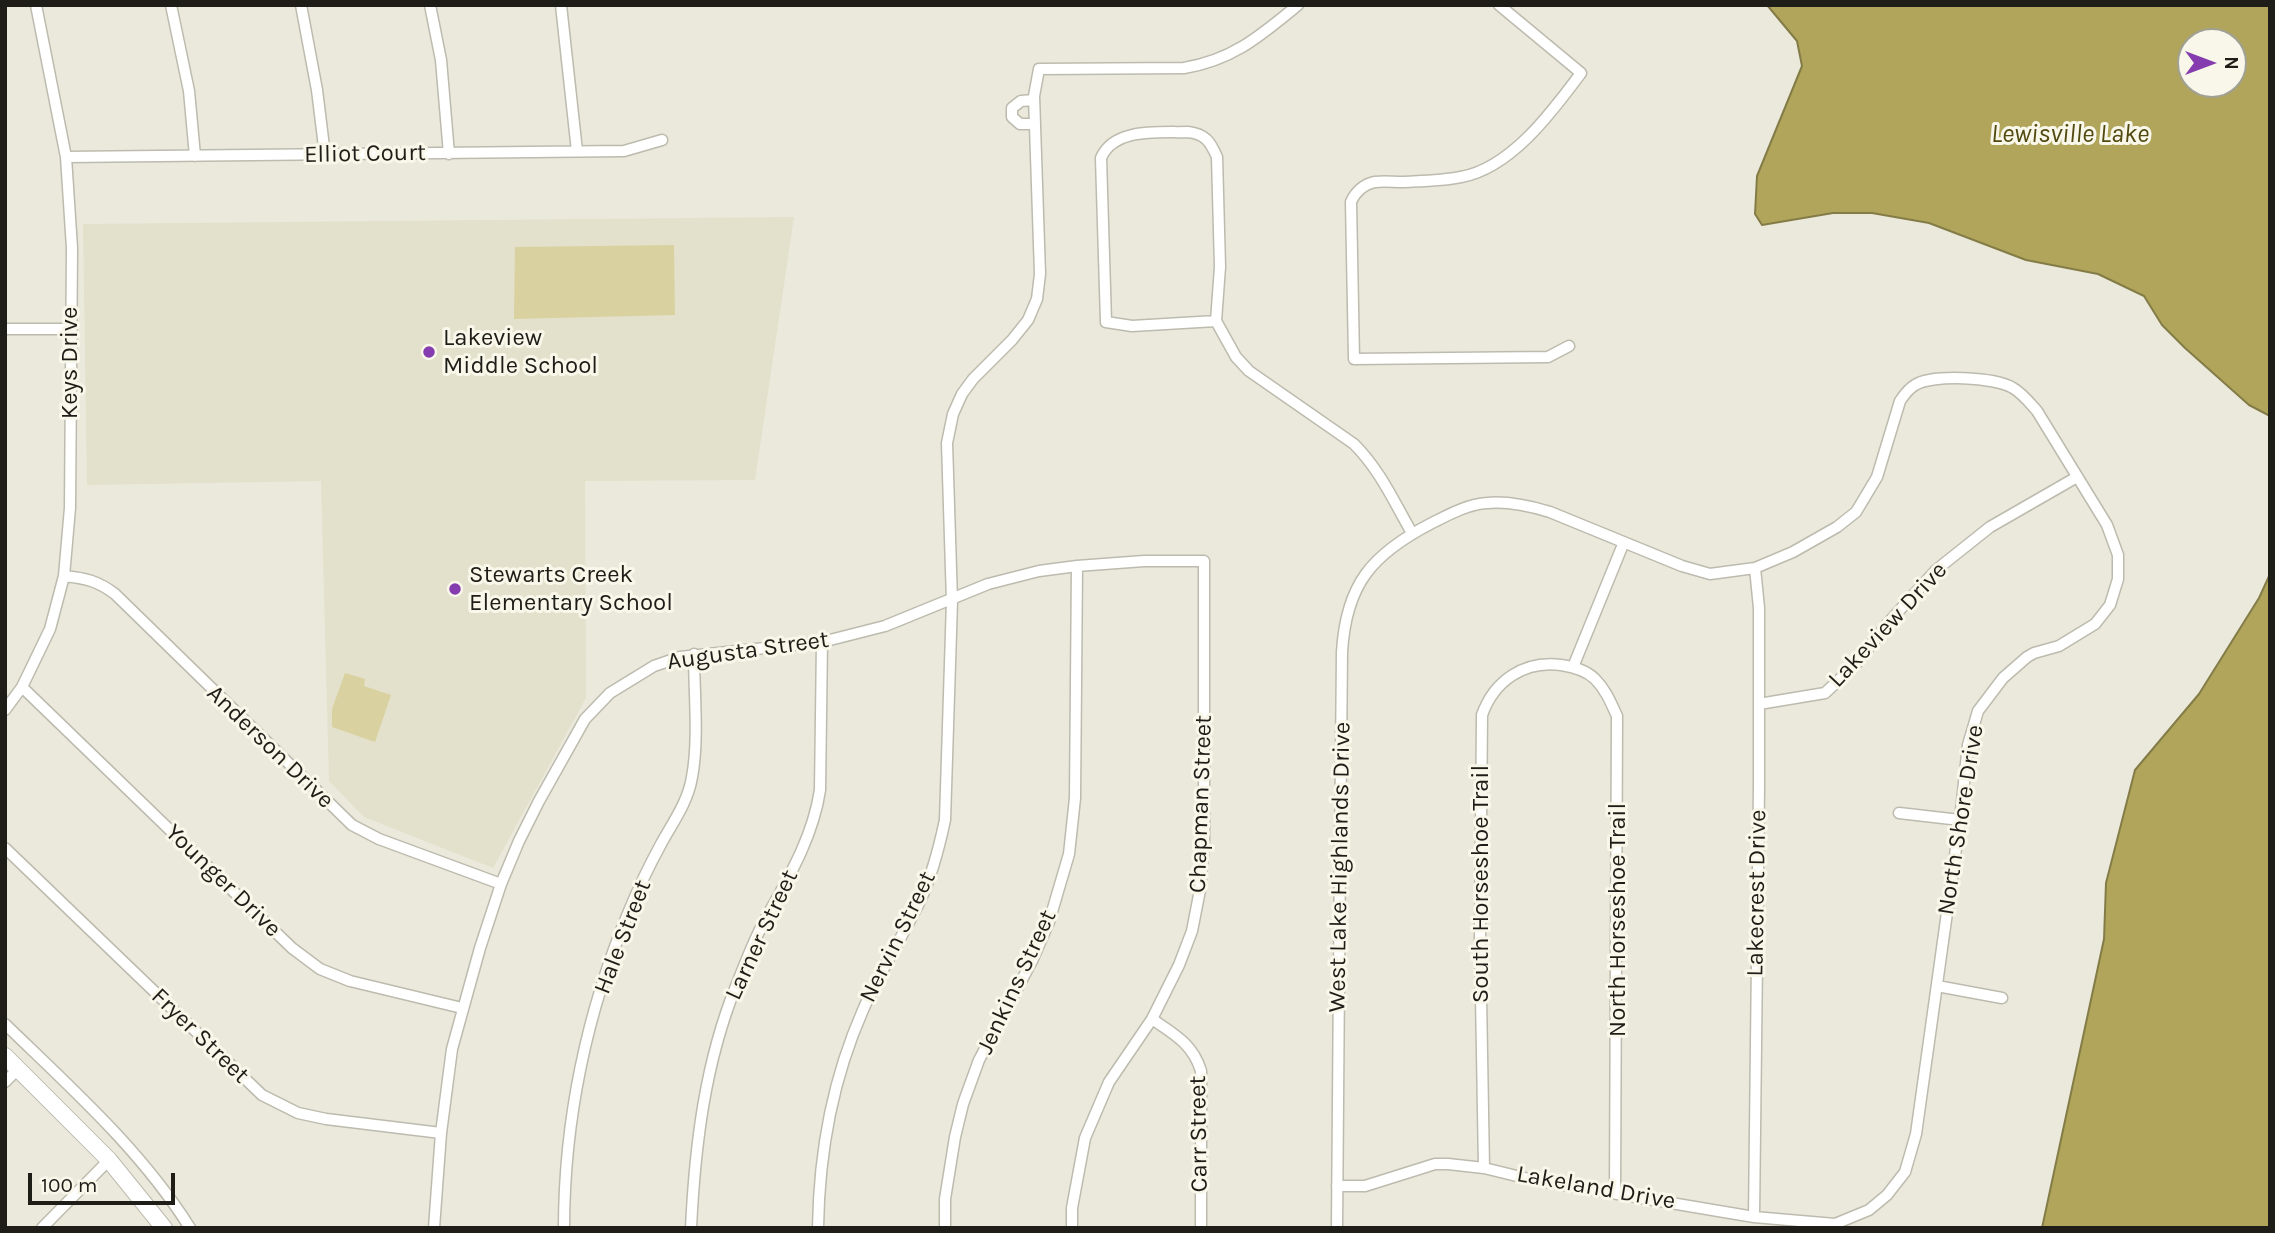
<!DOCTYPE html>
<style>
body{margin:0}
#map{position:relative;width:2275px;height:1233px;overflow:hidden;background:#ebe9dc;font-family:Karla,sans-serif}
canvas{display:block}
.frame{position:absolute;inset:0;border:7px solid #1e1d18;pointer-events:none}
.north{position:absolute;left:2177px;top:28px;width:70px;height:70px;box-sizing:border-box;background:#f8f7e9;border:2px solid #a1a095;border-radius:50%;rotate:90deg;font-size:19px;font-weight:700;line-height:28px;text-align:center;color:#1e1d18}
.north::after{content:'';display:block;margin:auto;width:24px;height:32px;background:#853cae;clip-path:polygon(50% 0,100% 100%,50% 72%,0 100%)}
.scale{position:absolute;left:28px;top:1173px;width:147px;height:32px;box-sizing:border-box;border:4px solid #1e1d18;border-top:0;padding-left:9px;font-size:21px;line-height:24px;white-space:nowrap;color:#1e1d18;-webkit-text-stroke:5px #f8f7e9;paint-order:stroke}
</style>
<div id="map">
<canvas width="2275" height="1233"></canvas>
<div class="frame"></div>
<div class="north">N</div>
<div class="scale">100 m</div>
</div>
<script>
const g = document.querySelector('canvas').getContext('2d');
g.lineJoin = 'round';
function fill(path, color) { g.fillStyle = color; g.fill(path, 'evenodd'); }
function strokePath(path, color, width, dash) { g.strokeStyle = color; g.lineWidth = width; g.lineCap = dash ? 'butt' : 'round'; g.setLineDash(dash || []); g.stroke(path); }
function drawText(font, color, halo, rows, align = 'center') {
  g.font = font + ' Karla,sans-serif'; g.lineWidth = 6; g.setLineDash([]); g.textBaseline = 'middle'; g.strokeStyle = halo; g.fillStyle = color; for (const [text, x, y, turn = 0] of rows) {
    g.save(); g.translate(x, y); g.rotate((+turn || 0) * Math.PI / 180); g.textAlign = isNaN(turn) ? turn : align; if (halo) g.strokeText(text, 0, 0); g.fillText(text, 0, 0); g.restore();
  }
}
const built = new Path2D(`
 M794,217l-39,263 -170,1 1,217 -93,170 -129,-51 -35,-36 -8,-300 -234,4 -4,-261z`);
const green = new Path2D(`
 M674,245l1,70 -161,4 1,-72z
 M345,673l20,6 -1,7 27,9 -16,47 -43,-15v-18z`);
const water = new Path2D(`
 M1767,5h503v411l-21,-11 -64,-57 -23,-23 -18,-29 -46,-22 -72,-14 -97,-37 -57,-10h-39l-71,12 -7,-11 2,-38 45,-110 -5,-25zM2191,42h42v42h-42z
 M2270,574v654h-228l62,-289 2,-56 29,-113 64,-76 60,-96z`);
const minor = new Path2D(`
 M171,5l18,86 6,65
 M301,5l16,85 8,65
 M430,5l11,55 8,94
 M561,5l16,146
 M1499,5l82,68c-29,39 -70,95 -120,104 -20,4 -39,4 -59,5 -9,0 -19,-1 -27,0 -11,2 -20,10 -24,20l3,157 194,-2 21,-11
 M1034,100l-13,1 -9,7v9l8,7h15
 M1188,132c17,2 22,9 29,25l3,110 -4,54 -84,5 -26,-4 -5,-164c13,-31 59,-25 87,-26z
 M66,157l558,-6 38,-11
 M1216,321l20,36 13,14 105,73c26,26 40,58 58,89
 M5,329h65
 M64,576c21,2 34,5 51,18l237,231 27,14 122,45
 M1573,667l51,-125
 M22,687l270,261 28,21 30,12 112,27
 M1759,704l66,-11 31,-29 32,-41 48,-53 54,-43 87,-50
 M5,710l17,-23 28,-58 14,-53 6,-68 2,-260 -6,-91 -30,-152
 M1899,813l61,7
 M5,848l257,247 36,18 28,6 115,14
 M1937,986l65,12
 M1152,1019c22,15 41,25 49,52v157
 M5,1024c66,64 136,126 185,204
 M5,1082l13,-13
 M1484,1168l-4,-229 2,-224c12,-34 42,-55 79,-50 13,2 25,5 34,14 11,11 16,24 22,37l-2,477
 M1337,1186h28l70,-22h13l36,4 45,11 225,38 81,7 34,-14 18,-15 18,-23 11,-38 44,-314 8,-75 10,-34 25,-33 24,-21 7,-4 25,-7 36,-22 15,-19 8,-26v-24l-11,-30 -70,-114c-7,-8 -15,-18 -24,-23 -18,-11 -81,-14 -98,-3 -7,4 -11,10 -15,16l-23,76 -21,35 -19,15 -44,25 -38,16 -45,6 -28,-8 -132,-54c-20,-6 -42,-11 -63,-9 -19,1 -39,12 -55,20 -60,31 -86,61 -90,129 -1,192 -5,384 -5,576
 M1754,1217l5,-431v-178l-4,-40
 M42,1228l67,-68
 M434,1228l7,-95 11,-84 28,-101 21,-64 18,-43 20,-40 46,-82 25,-26 44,-27 26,-9 142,-15 63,-16 103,-42 51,-13 38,-5 67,-5h60v280l-4,49 -8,41 -13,34 -27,54 -43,63 -24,56 -13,70v20
 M564,1228c0,-108 23,-217 65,-317 9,-22 20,-45 32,-67 12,-22 27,-42 31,-67 7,-37 2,-85 2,-123
 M691,1228c4,-83 14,-165 45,-242 9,-22 18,-47 30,-68 23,-41 47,-81 54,-128l2,-148
 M818,1228c1,-74 15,-150 45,-218 16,-37 39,-72 57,-109 12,-25 19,-53 25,-81l7,-219 -5,-158 6,-29 9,-20 11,-15 39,-39 16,-20 9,-21 3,-25 -6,-178 5,-27 145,-1c49,-8 76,-32 114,-63
 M945,1228v-29l10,-62 8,-33 16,-44 53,-99 17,-39 20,-68 6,-56 2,-232`);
const secondary = new Path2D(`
 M5,1056l104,104 55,68`);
const markers = [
 [429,352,7,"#853cae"],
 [455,589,7,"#853cae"]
];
const streetNames = [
 ["Elliot Court",365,154,-1],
 ["Keys Drive",70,363,-90],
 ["Lakeview Drive",1888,625,-47],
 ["Augusta Street",748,651,-8],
 ["Anderson Drive",270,747,44],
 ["Chapman Street",1201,804,-88],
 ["North Shore Drive",1961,820,-81],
 ["West Lake Highlands Drive",1340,867,-89],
 ["Younger Drive",223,881,44],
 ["South Horseshoe Trail",1481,884,-90],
 ["Lakecrest Drive",1757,893,-89],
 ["North Horseshoe Trail",1618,920,-90],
 ["Larner Street",762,935,-65],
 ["Hale Street",623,937,-69],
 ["Nervin Street",898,937,-64],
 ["Jenkins Street",1017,982,-65],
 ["Fryer Street",200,1036,44],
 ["Carr Street",1199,1134,-91],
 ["Lakeland Drive",1596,1188,10]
];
const poiNames = [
 ["Lakeview",443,338],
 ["Middle School",443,366],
 ["Stewarts Creek",469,575],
 ["Elementary School",469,603]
];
const waterNames = [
 ["Lewisville Lake",2070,135]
];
fill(built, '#e3e0cb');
fill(green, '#d9d2a0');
fill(water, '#b0a55b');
strokePath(water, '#847c47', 2);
strokePath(minor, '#bdbbae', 13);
strokePath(secondary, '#bdbbae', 18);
strokePath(minor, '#fff', 10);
strokePath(secondary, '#fff', 16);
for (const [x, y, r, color] of markers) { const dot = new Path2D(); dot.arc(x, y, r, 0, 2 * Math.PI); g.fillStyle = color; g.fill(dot); strokePath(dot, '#f8f7e9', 2.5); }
drawText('24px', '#1e1d18', '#f8f7e9', streetNames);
drawText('24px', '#1e1d18', '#f8f7e9', poiNames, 'left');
drawText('italic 26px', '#51490f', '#f8f7e9', waterNames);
</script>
